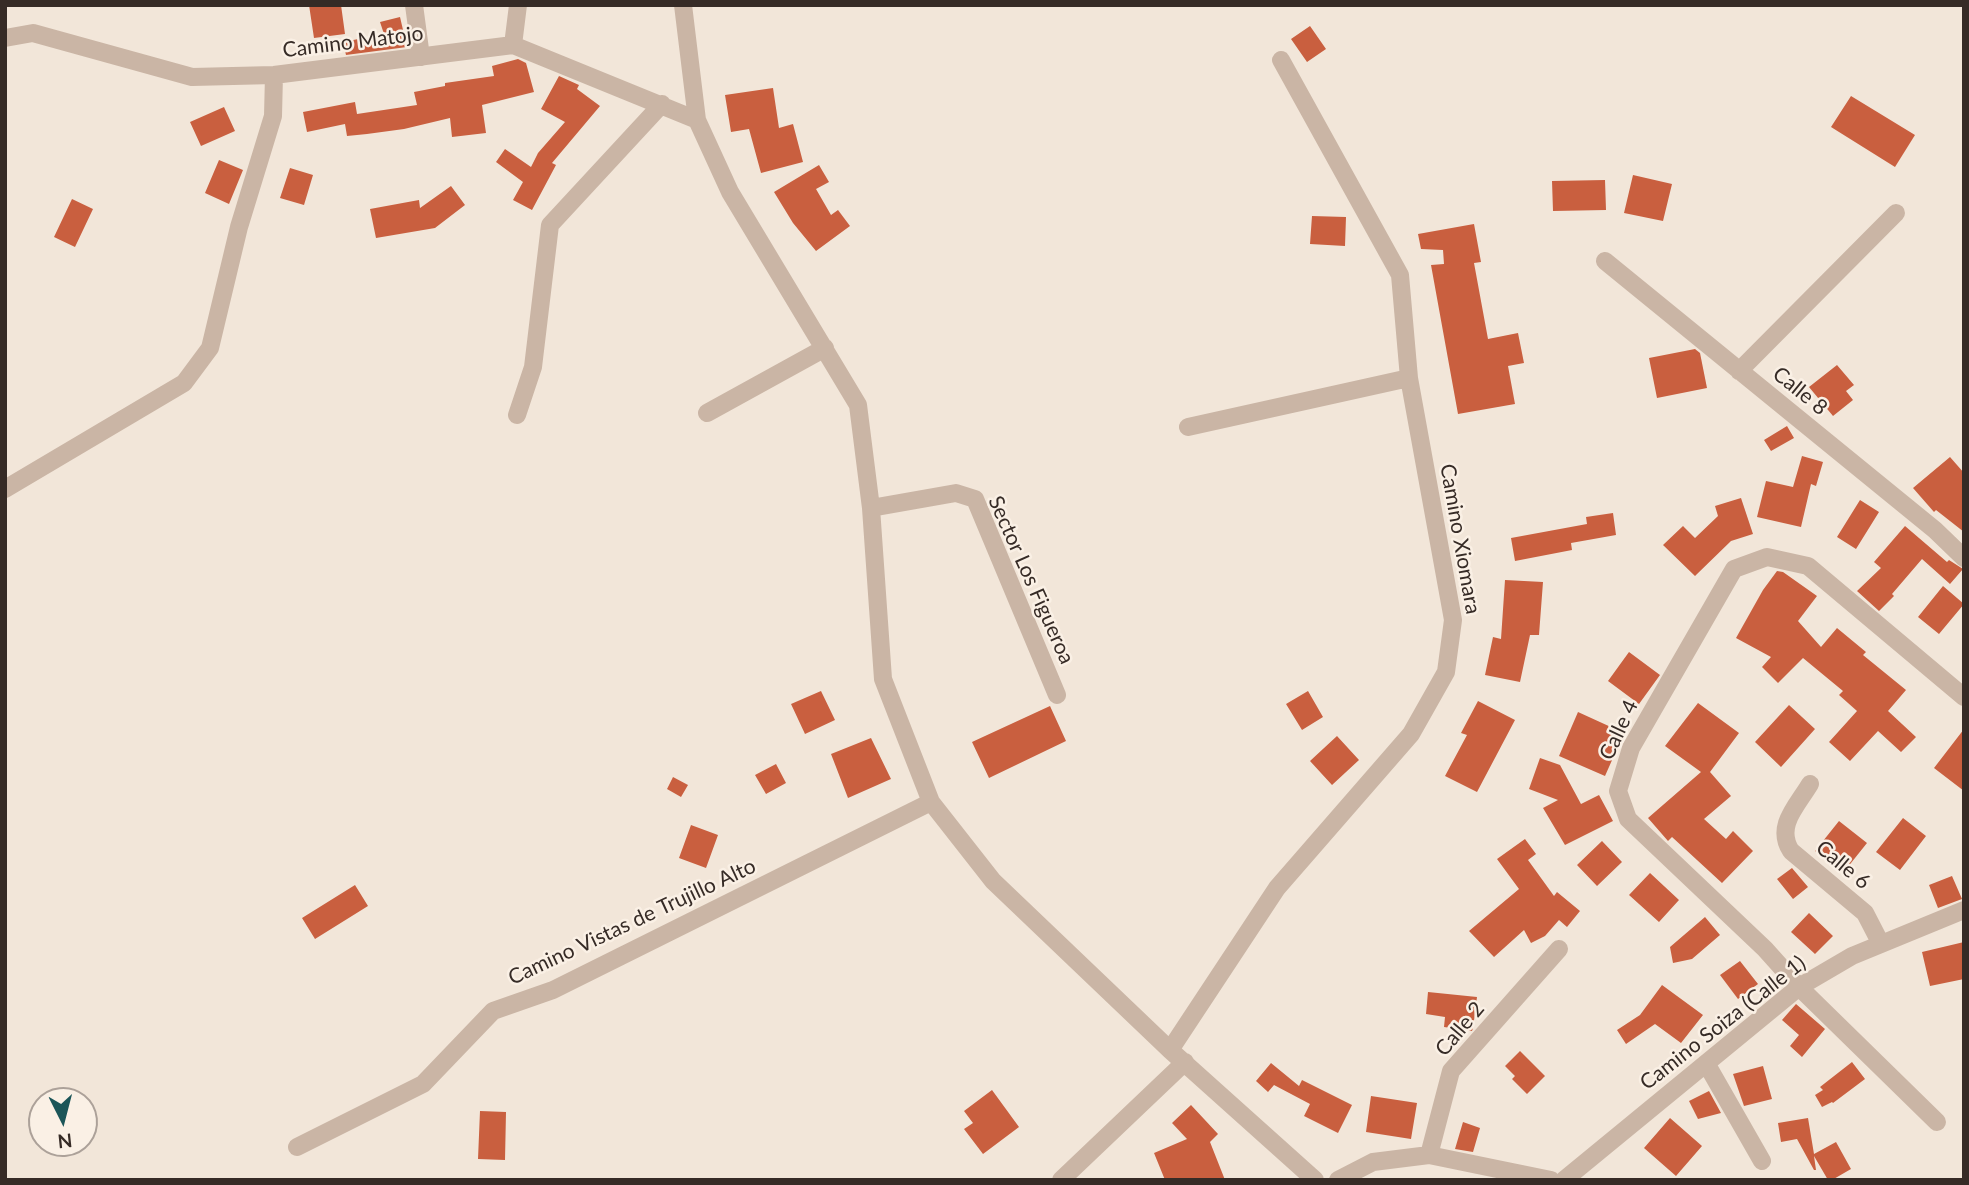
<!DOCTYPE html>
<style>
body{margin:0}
#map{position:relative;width:1969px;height:1185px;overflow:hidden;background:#f2e6d9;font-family:Lato,sans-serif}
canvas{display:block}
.frame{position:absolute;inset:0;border:7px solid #362b26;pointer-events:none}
.north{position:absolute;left:28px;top:1087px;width:70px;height:70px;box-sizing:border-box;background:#faf0e5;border:2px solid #aca199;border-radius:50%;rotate:174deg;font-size:19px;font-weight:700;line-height:28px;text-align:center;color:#362b26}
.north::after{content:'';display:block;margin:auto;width:24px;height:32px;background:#1b5558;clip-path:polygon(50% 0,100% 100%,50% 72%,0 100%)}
</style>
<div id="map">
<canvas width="1969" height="1185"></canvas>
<div class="frame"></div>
<div class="north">N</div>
</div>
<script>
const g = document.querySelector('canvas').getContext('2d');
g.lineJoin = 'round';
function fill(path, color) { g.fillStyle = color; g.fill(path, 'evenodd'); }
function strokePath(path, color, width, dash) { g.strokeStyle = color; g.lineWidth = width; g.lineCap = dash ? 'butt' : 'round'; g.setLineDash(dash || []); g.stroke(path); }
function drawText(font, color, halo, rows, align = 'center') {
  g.font = font + ' Lato,sans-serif'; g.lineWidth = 5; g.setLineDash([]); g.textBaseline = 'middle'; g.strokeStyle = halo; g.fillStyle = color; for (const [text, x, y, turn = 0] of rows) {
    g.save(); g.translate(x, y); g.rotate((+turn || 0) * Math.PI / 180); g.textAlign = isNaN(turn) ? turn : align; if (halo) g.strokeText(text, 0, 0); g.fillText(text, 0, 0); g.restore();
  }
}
const building = new Path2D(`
 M309,5h32l4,29 -31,4z
 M400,17l7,30 -61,8 -3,-13 41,-8 -4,-12z
 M1310,26l16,23 -19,13 -16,-23z
 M518,59l8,4 8,29 -52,13 4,28 -34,4 -2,-19 -46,11 -37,5 -20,2 -2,-12 -38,8 -4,-20 52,-10 2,12 60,-9 -3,-13 31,-6v-3l49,-7 -2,-10z
 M559,76l20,9 -2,4 23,17 -48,57 4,2 -24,45 -19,-10 10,-18 -27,-20 9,-13 26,18 7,-14 27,-31 -24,-13z
 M773,88l6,40 14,-4 10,38 -42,11 -12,-44 -18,3 -6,-37z
 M1851,96l64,39 -20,32 -64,-40z
 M224,107l11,24 -34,15 -11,-24z
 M219,160l24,10 -14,34 -24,-11z
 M819,165l10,17 -13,7 15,26 7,-5 12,16 -34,25 -23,-28 -19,-31z
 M290,168l23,7 -9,30 -24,-7z
 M1633,175l39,9 -9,37 -39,-8z
 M1605,180l1,30 -53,1 -1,-30z
 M451,186l14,19 -30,23 -59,10 -6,-29 49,-9 1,8z
 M72,199l21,10 -18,38 -21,-10z
 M1312,216l34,1 -1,29 -35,-2z
 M1474,224l7,38 -7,1 14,76 30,-6 6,30 -16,3 7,38 -57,10 -27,-149 13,-1 -1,-14 -22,-1 -3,-15z
 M1695,349l5,4 7,35 -50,10 -8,-40z
 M1837,365l17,20 -8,6 7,9 -20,16 -24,-29z
 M1787,426l7,12 -23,13 -7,-11z
 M1802,456l21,6 -7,24 -5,-2 -10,43 -44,-10 9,-36 27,6z
 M1950,457l14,16v59l-28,-22 -2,2 -21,-24z
 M1741,498l12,36 -22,7 -36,35 -32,-31 20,-19 12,12 23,-22 -3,-10z
 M1860,500l19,12 -23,37 -19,-12z
 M1613,513l3,22 -45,8 1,7 -57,11 -4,-23 76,-14 -1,-7z
 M1905,526l42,36 2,-2 14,9 -13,15 -28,-25 -30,35 2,2 -15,15 -22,-20 24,-23 -7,-6z
 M1777,571l6,1 34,24 -19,25 23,26 16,-19 29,24 -3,3 43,35 -18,21 28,26 -15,15 -23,-21 -28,30 -21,-19 28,-31 -18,-16 4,-4 -40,-33 -25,25 -16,-16 9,-10 -35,-19 27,-48z
 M1505,580l38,2 -4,53h-9l-10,47 -35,-7 8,-38 8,2z
 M1943,586l21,18 -25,30 -21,-17z
 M1629,652l31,23 -21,29 -31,-23z
 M821,691l14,29 -30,14 -14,-30z
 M1308,691l15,26 -21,13 -16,-26z
 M1478,701l37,19 -38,72 -32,-16 22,-41 -6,-2z
 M1698,703l41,30 -29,39 21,24 -27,23 22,20 7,-8 20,20 -31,32 -50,-46 -4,4 -20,-23 53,-46 -36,-26z
 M1789,705l26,24 -34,38 -26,-25z
 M1050,706l16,35 -77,37 -17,-36z
 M1578,712l46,21 -19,43 -46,-20z
 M1964,729v62l-30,-23z
 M1337,736l22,24 -27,25 -22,-24z
 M871,738l20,41 -43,19 -17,-44z
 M1540,758l20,7 21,39 18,-9 14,26 -48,24 -22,-37 15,-8 -29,-11z
 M776,764l10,19 -20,11 -11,-19z
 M673,777l15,8 -7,12 -14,-8z
 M1903,818l23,18 -26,34 -24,-18z
 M1839,821l28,22 -24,30 -28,-22z
 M691,825l27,10 -12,33 -27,-10z
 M1525,839l11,15 -8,6 26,36 3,-4 23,19 -13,16 -8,-7 -14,16 -14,7 -7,-13 -30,27 -25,-26 50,-42 -22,-30z
 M1602,841l20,21 -25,24 -20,-21z
 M1792,868l16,19 -15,12 -16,-20z
 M1650,873l29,27 -20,22 -30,-27z
 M1952,876l10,23 -24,9 -9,-23z
 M355,885l13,21 -53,33 -13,-21z
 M1809,913l24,23 -18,18 -24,-22z
 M1705,917l15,18 -28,24 -19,4 -3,-16z
 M1964,942v37l-34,7 -8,-34z
 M1740,961l18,23 -20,15 -18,-24z
 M1662,985l41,30 -22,28 -26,-19 -29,20 -9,-14 23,-15z
 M1428,992l49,5 -4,31 -1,3 -28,-4 1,-10 -19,-3z
 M1796,1004l29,25 -23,28 -12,-11 9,-11 -17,-15z
 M1520,1051l25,25 -18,18 -15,-15 3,-3 -10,-10z
 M1852,1062l13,17 -32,24 -1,-1 -10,5 -7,-12 8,-5 -3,-3z
 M1271,1063l28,23 3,-6 50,25 -14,28 -34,-17 6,-12 -36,-19 -6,7 -12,-11z
 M1763,1066l9,33 -28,7 -11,-32z
 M992,1090l27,37 -36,27 -19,-25 9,-6 -9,-12z
 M1709,1091l12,22 -23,6 -9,-18z
 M1371,1096l46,7 -6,36 -45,-7z
 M1191,1105l27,29 -8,8 15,38h-60l-11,-27 33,-14 -15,-16z
 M480,1111l26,1 -1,48 -27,-1z
 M1670,1118l32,28 -26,30 -32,-28z
 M1808,1118l6,36 22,-12 15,27 -19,11h-4l-14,-24 2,14h-2l-17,-31 -16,3 -3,-19z
 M1463,1122l17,6 -7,24 -18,-3z`);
const minor = new Path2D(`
 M414,5l7,52
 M683,5l14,115 33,72 128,213 13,103 12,171 48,123 62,79 177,169 145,130
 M5,38l28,-5 159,44 82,-2 239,-30 184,75
 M513,45l5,-40
 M1605,261l330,269 29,28
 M1739,371l157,-158
 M707,413l118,-65
 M517,415l16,-48 17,-142 112,-121
 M1188,427l221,-49
 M5,489l179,-106 26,-35 29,-121 34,-111 1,-41
 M871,508l85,-15 19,6 82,196
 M1810,784c-13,22 -35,42 -19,67l74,62 16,31
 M1170,1050l107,-162 134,-154 35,-62 7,-52 -44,-242 -9,-103 -119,-215
 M1706,1063l56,98
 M1937,1122l-138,-135 -34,-38 -137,-130 -10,-28 13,-43 103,-179 33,-12 41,9 156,131
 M297,1147l126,-63 70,-73 60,-21 378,-188
 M1429,1155l22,-84 108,-122
 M1061,1180l124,-118
 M1338,1180l35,-18 56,-7 122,25
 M1564,1180l235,-193 53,-31 112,-46`);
const streetNames = [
 ["Camino Matojo",353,42,-7],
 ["Calle 8",1800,391,39],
 ["Camino Xiomara",1460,539,80],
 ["Sector Los Figueroa",1031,580,66],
 ["Calle 4",1619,730,-65],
 ["Calle 6",1843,865,40],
 ["Camino Vistas de Trujillo Alto",632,922,-25],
 ["Camino Soiza (Calle 1)",1723,1023,-38],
 ["Calle 2",1460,1029,-50]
];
fill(building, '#c95f3f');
strokePath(minor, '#cab5a5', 18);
drawText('21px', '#362b26', '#faf0e5', streetNames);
</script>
